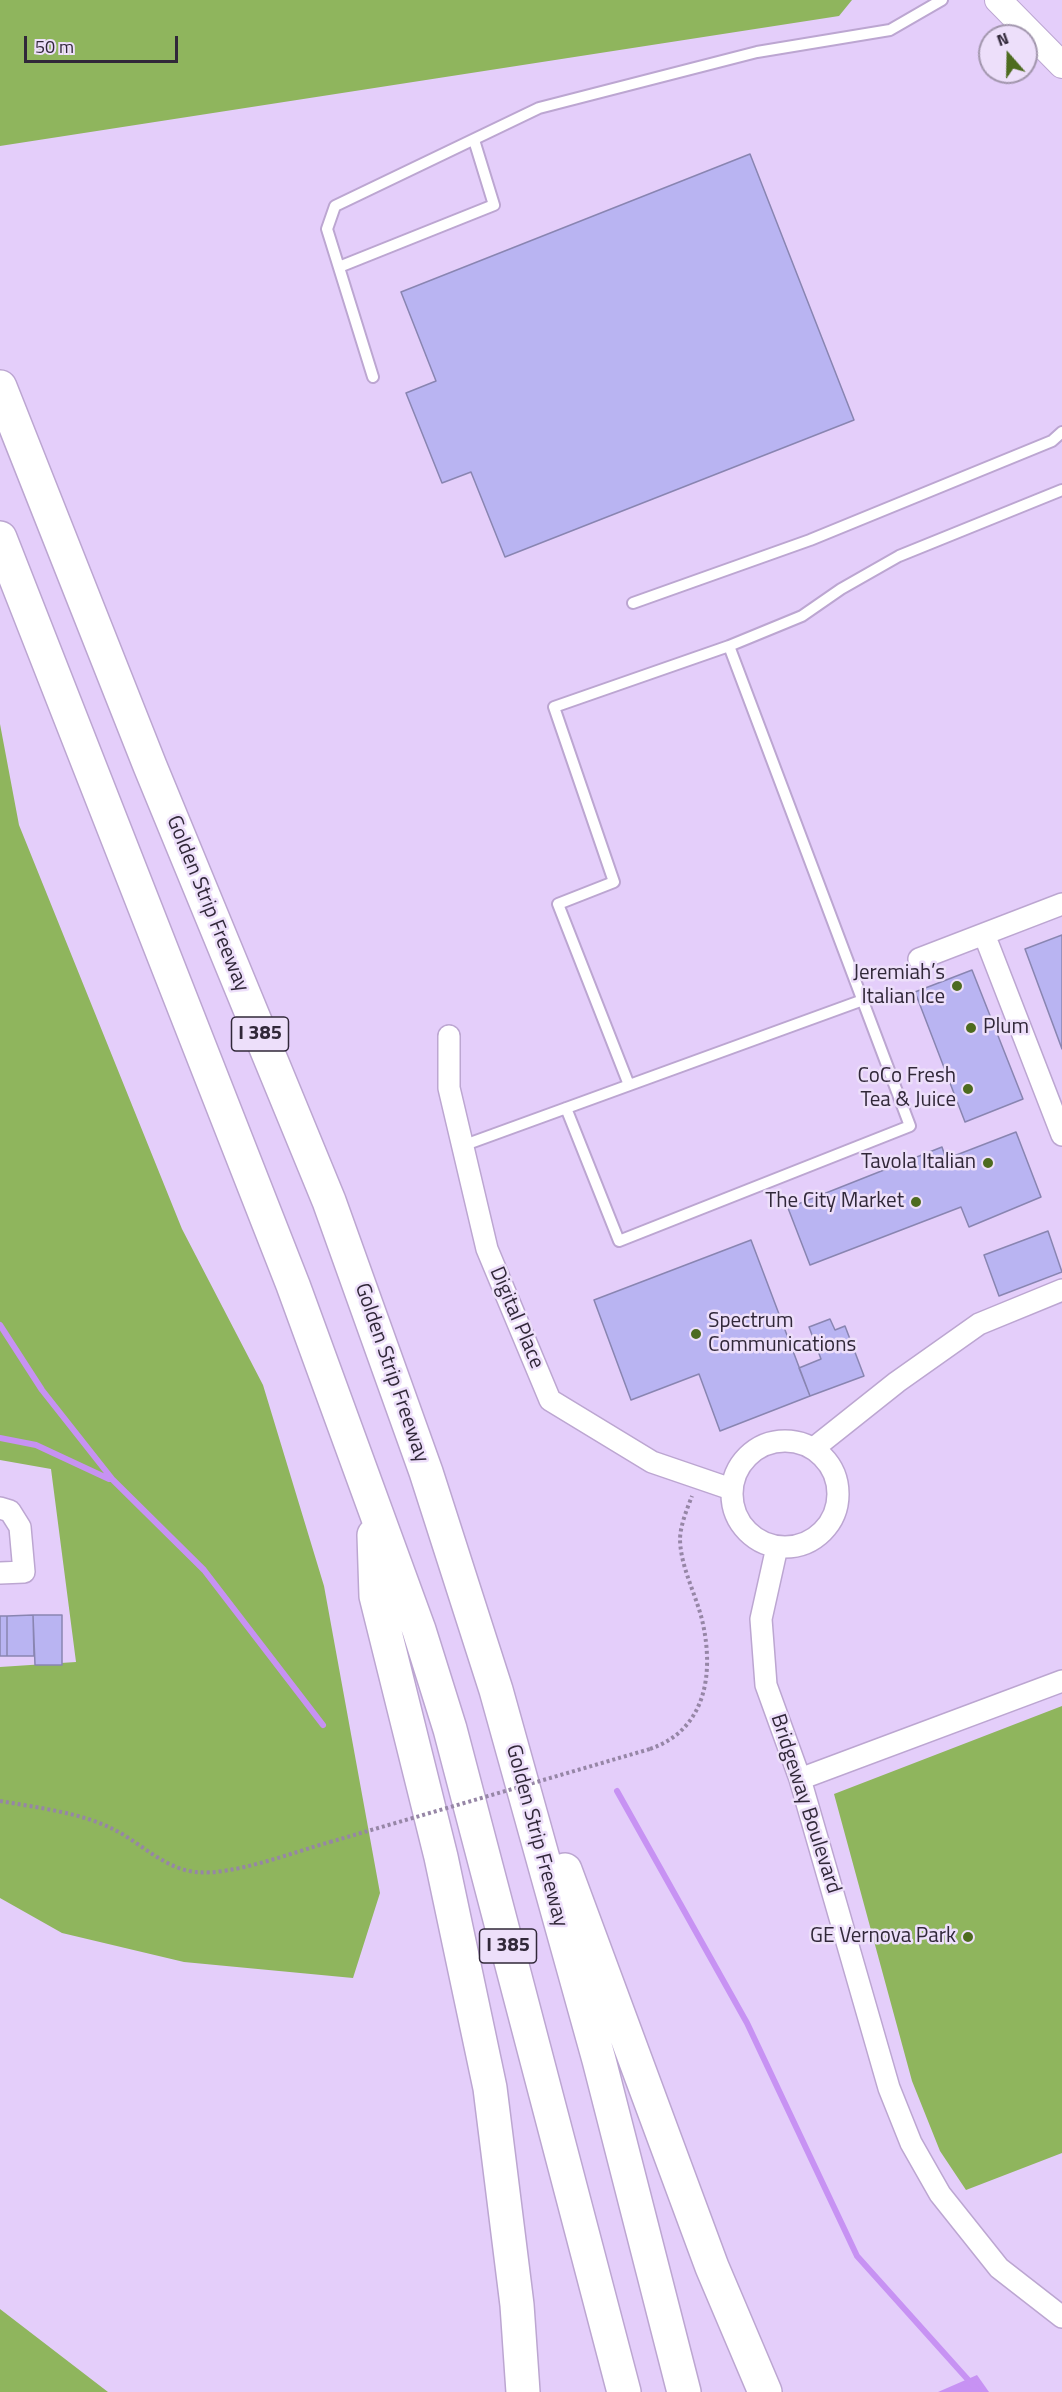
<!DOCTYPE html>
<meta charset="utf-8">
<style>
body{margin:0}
#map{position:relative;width:1062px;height:2392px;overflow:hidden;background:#e4cefa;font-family:"Titillium Web",sans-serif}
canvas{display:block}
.north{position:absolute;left:978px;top:24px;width:60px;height:60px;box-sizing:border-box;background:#eddffa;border:2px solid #a296ad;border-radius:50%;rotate:340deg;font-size:16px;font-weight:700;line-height:24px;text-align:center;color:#312839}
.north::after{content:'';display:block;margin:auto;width:21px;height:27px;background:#4d6b1f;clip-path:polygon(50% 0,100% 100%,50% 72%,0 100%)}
.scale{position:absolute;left:24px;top:36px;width:154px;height:27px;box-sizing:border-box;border:3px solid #312839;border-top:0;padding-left:8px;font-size:18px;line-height:21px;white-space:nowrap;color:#312839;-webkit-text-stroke:4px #eddffa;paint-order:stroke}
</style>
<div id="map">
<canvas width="1062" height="2392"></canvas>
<div class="north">N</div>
<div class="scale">50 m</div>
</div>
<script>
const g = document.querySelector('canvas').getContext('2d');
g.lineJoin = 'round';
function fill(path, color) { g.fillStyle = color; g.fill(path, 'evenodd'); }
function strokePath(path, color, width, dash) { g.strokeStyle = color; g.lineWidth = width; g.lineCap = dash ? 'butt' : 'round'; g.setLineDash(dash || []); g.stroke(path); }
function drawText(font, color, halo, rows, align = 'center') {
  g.font = font + ' "Titillium Web",sans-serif'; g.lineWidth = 5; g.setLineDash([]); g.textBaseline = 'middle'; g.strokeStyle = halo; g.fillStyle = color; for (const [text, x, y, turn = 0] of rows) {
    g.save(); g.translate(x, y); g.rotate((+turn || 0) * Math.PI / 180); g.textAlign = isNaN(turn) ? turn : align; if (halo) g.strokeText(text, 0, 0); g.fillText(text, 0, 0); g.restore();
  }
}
const green = new Path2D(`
 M0,0h852l-13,16 -839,130z
 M0,724l19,101 163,404 81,156 61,201 56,307 -27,85 -169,-16 -122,-29 -62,-35v-231l76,-5 -25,-193 -51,-9z
 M1062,1706v447l-96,37 -26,-39 -28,-70 -78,-287z
 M0,2309l108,83h-108z`);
const water = new Path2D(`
 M977,2375l12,17h-51z`);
const stream = new Path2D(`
 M0,1325l42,65 71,90 91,90 119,155
 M0,1438l36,7 73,34
 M617,1791l130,232 110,233 122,136`);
const building = new Path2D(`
 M750,154l104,266 -349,137 -34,-85 -29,11 -36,-90 30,-12 -35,-89z
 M1062,935v114l-37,-100z
 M972,970l51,129 -58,23 -50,-130z
 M1016,1132l25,65 -72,30 -8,-20 -151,58 -22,-57 154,-61 4,12z
 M1048,1231l14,41 -63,24 -15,-41z
 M751,1240l59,156 -90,35 -21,-57 -68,26 -37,-100z
 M830,1319l5,11 10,-4 19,50 -54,20 -11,-28 22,-9 -12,-32z
 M33,1615l1,41h-27v-40z
 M33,1615h29v50h-27z
 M0,1616h7v40h-7z`);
const path = new Path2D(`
 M650,1749c55,-19 64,-73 53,-125 -6,-28 -22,-55 -23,-84 0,-14 7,-31 12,-44
 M0,1801c38,7 80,11 115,29 27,14 50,39 81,42 36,4 98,-20 134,-30`);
const service = new Path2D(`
 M339,267l155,-62 -20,-65
 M373,377l-46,-148 8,-23 204,-98 218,-56 133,-22 52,-30
 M633,603l177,-63 242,-99 10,-9
 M729,646l73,-30 39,-27 58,-33 163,-66
 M566,1108l53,133 291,-115 -181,-480 -175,61 60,175 -56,22 71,181
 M462,1146l401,-146`);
const minor = new Path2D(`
 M984,934l78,201
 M919,959l143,-55
 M449,1036v52l38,161 63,151 102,62 79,27
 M732 1494a53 53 0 1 1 106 0a53 53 0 1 1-106 0Z
 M814,1448l83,-66 82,-58 83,-34
 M0,1508l10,3 10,16 4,45 -24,1
 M777,1547l-16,72 5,66 34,94 89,309 22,55 29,51 59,74 63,49
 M800,1779l262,-98`);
const tertiary = new Path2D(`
 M998,0l64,65`);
const motorway = new Path2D(`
 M0,387l150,379 179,435 97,271 70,218 103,370 85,332
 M0,538l293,747 126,345 31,99 174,663
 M374,1535l2,61 65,261 49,231 27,217 6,87
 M565,1870l147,397 53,125`);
const pathBridge = new Path2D(`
 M330,1842l320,-93`);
const markers = [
 [957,986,6,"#4d6b1f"],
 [971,1028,6,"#4d6b1f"],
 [968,1089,6,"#4d6b1f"],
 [988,1163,6,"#4d6b1f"],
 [916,1202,6,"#4d6b1f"],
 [696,1334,6,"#4d6b1f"],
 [968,1937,6,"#4d6b1f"]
];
const shields = [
 [260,1034,57],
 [508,1946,57]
];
const shieldNames = [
 ["I 385",260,1034],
 ["I 385",508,1946]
];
const streetNames = [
 ["Golden Strip Freeway",207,904,68],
 ["Digital Place",516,1318,67],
 ["Golden Strip Freeway",391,1373,71],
 ["Bridgeway Boulevard",805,1804,72],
 ["Golden Strip Freeway",536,1836,75]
];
const poiNames = [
 ["Jeremiah’s",945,974],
 ["Italian Ice",945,998],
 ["Plum",983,1028,"left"],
 ["CoCo Fresh",956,1077],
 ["Tea & Juice",956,1101],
 ["Tavola Italian",976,1163],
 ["The City Market",904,1202],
 ["Spectrum",708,1322,"left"],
 ["Communications",708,1346,"left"],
 ["GE Vernova Park",956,1937]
];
fill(green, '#8fb55d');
fill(water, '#c792f3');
strokePath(stream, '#c792f3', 6);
fill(building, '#b9b4f2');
strokePath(building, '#8985b1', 1.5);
strokePath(service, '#bca6d1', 14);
strokePath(minor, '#bca6d1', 24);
strokePath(tertiary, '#bca6d1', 28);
strokePath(motorway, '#bca6d1', 36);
strokePath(path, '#9686a6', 4, [3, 3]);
strokePath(service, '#fff', 10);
strokePath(minor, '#fff', 21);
strokePath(tertiary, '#fff', 26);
strokePath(motorway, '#fff', 33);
strokePath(pathBridge, '#9686a6', 4, [3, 3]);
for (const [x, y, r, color] of markers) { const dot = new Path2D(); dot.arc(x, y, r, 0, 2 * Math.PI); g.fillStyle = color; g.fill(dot); strokePath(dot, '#eddffa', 2); }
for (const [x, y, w] of shields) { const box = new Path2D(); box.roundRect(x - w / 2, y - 17, w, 34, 4.5); g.fillStyle = '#eddffa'; g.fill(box); strokePath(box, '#312839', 1.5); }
drawText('bold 20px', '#312839', null, shieldNames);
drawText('21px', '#312839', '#eddffa', streetNames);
drawText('21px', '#312839', '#eddffa', poiNames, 'right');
</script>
